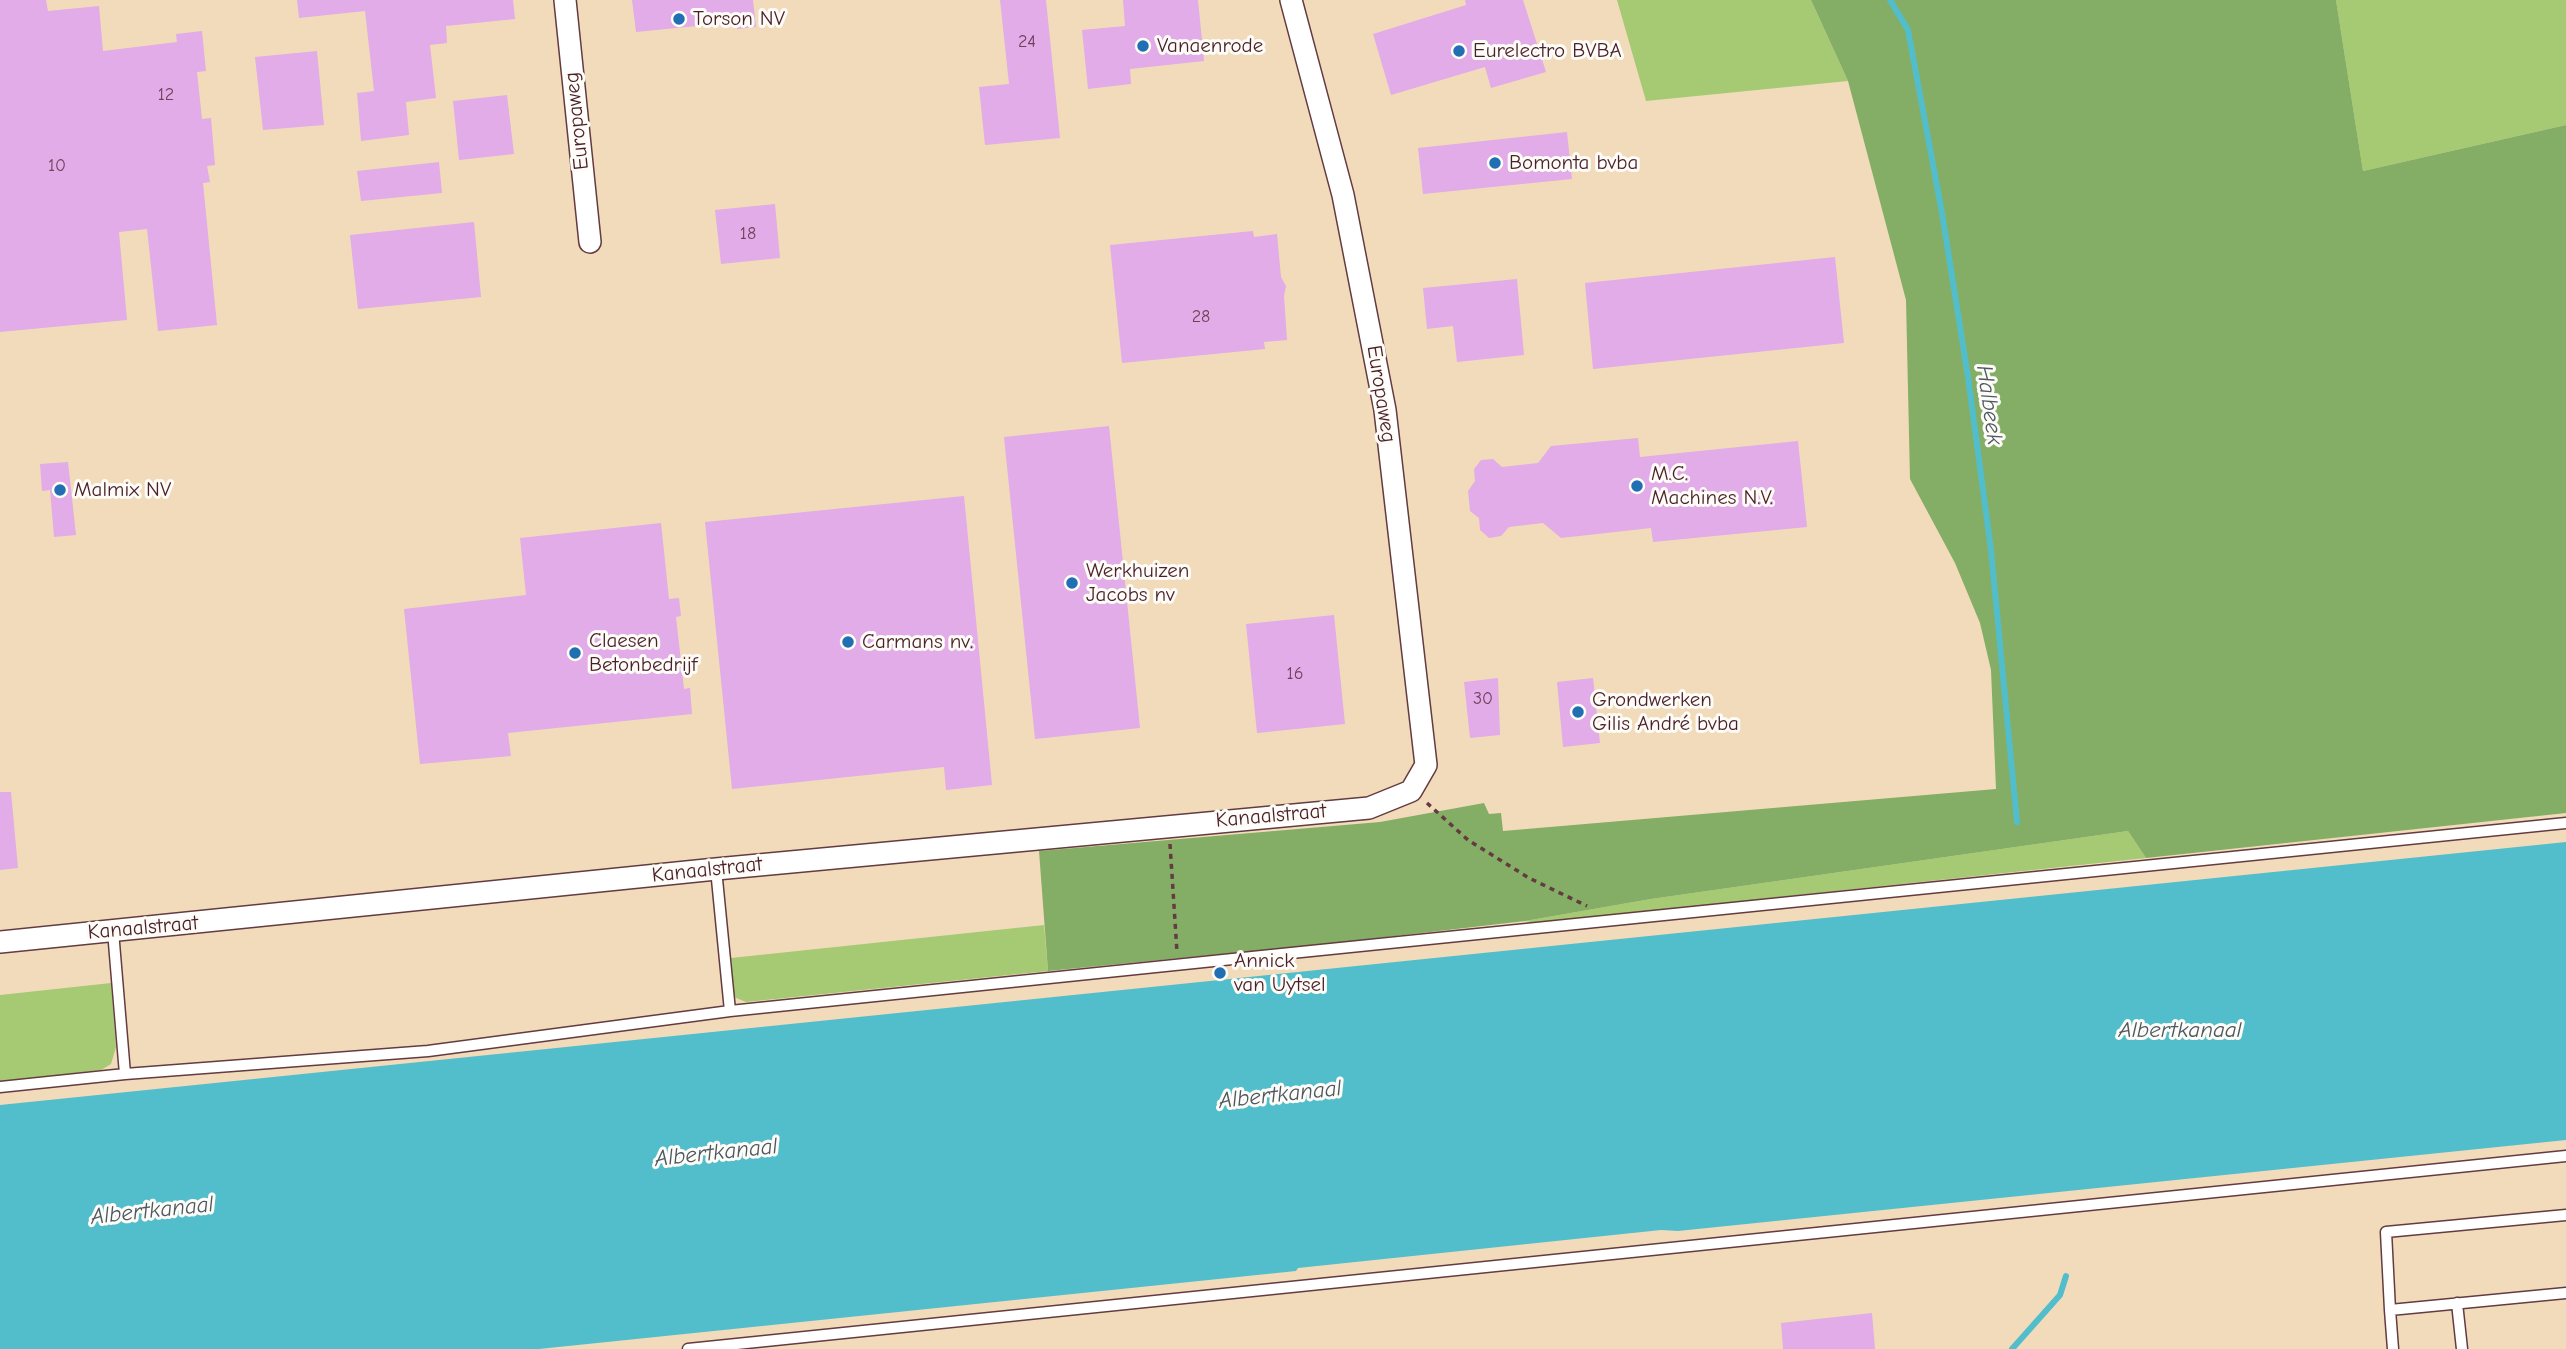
<!DOCTYPE html>
<meta charset="utf-8">
<style>
body{margin:0}
canvas{display:block;background:#f1dbba}
</style>
<canvas width="2566" height="1349"></canvas>
<script>
const g = document.querySelector('canvas').getContext('2d');
g.lineJoin = 'round';
function fill(path, color) { g.fillStyle = color; g.fill(path, 'evenodd'); }
function strokePath(path, color, width, dash) { g.strokeStyle = color; g.lineWidth = width; g.lineCap = dash ? 'butt' : 'round'; g.setLineDash(dash || []); g.stroke(path); }
function drawText(font, color, halo, rows, align = 'center') {
  g.font = font + ' "Comic Neue",sans-serif'; g.lineWidth = 6; g.setLineDash([]); g.textBaseline = 'middle'; g.strokeStyle = halo; g.fillStyle = color; for (const [text, x, y, turn = 0] of rows) {
    g.save(); g.translate(x, y); g.rotate((+turn || 0) * Math.PI / 180); g.textAlign = isNaN(turn) ? turn : align; if (halo) g.strokeText(text, 0, 0); g.fillText(text, 0, 0); g.restore();
  }
}
const green = new Path2D(`
 M1617,0h194l37,81 -202,20z
 M2336,0h230v125l-203,46z
 M2128,831l18,27 -611,65 -10,-2 126,-22z
 M1044,925l4,46 -302,31 -12,-5 -3,-39z
 M111,983l5,64 -5,17 -10,6 -101,12v-87z`);
const forest = new Path2D(`
 M1811,0h525l27,171 203,-46v688l-420,45 -18,-27 -477,68 -126,22 -181,21 -296,29 -9,-120 341,-29 104,-19 5,11 12,-1 2,18 493,-42 -5,-119 -11,-47 -25,-60 -45,-84 -4,-179 -58,-219z`);
const water = new Path2D(`
 M2566,842v298l-888,91 -17,-1 -363,38 -2,3 -757,78h-539v-244z`);
const stream = new Path2D(`
 M1890,0l18,30 34,183 26,164 23,173 26,272
 M2012,1349l48,-54 6,-19`);
const building = new Path2D(`
 M0,0h46l2,11 51,-5 4,45 74,-9 -1,-8 26,-3 4,40 -9,1 5,47 9,-1 4,47 -8,1 3,16 -7,1 14,142 -59,6 -11,-102 -28,3 8,88 -127,12z
 M297,0h216l2,19 -69,7 1,17 -17,2 6,53 -30,4 3,33 -48,6 -4,-48 17,-2 -9,-80 -66,7z
 M632,0h121l3,27 -19,2v-7l-101,10z
 M1000,0h46l14,138 -75,7 -6,-58 30,-3z
 M1123,0h75l6,61 -74,8 1,15 -43,5 -6,-59 43,-4z
 M1465,0h58l23,72 -55,16 -6,-21 -94,28 -18,-61 93,-29z
 M317,51l7,74 -61,5 -8,-73z
 M507,95l7,59 -55,6 -6,-59z
 M1567,132l5,47 -149,15 -5,-46z
 M439,162l3,31 -81,8 -4,-30z
 M775,204l5,54 -59,6 -6,-54z
 M474,222l7,75 -123,12 -8,-74z
 M1253,231l1,6 23,-3 4,43 5,9 -2,10 3,44 -23,2 1,7 -143,14 -12,-118z
 M1835,257l9,86 -251,26 -8,-86z
 M1517,279l7,76 -67,7 -4,-36 -26,3 -4,-41z
 M1109,426l31,302 -105,11 -31,-302z
 M1638,438l2,19 158,-16 9,86 -154,15 -2,-14 -90,10 -18,-15 -34,4 -8,9 -12,2 -9,-8 -1,-12 -9,-7 -2,-20 7,-10 -1,-12 7,-9 12,-1 9,8 36,-4 13,-17z
 M68,462l8,73 -22,2 -4,-47 -8,1 -2,-27z
 M964,496l28,289 -46,5 -2,-23 -212,22 -27,-267z
 M661,523l8,76 10,-1 2,18 -5,1 8,72 6,-1 2,26 -184,19 3,23 -91,8 -16,-155 122,-14 -6,-57z
 M1334,615l11,109 -88,9 -11,-109z
 M1498,678l2,57 -30,3 -6,-56z
 M1593,678l7,65 -37,4 -6,-65z
 M0,792h11l7,76 -18,2z
 M1872,1313l3,36h-92l-2,-26z`);
const path = new Path2D(`
 M1427,803l41,37 61,38 58,28
 M1170,844l7,108`);
const lane = new Path2D(`
 M716,869l14,142c612,-63 1224,-128 1836,-188
 M125,1074l303,-23 302,-40
 M0,1087l125,-13 -12,-143
 M2457,1303l5,46
 M2390,1310l-4,-78 180,-17
 M688,1349l1878,-193
 M2393,1349l-3,-39 176,-17`);
const street = new Path2D(`
 M565,0l25,242
 M0,942l716,-73 653,-61 42,-17 15,-26 -41,-355 -42,-215 -52,-195`);
const markers = [
 [679,19,7,"#1f6fb2"],
 [1143,46,7,"#1f6fb2"],
 [1459,51,7,"#1f6fb2"],
 [1495,163,7,"#1f6fb2"],
 [1637,486,7,"#1f6fb2"],
 [60,490,7,"#1f6fb2"],
 [1072,583,7,"#1f6fb2"],
 [848,642,7,"#1f6fb2"],
 [575,653,7,"#1f6fb2"],
 [1578,712,7,"#1f6fb2"],
 [1220,973,7,"#1f6fb2"]
];
const numberNames = [
 ["24",1027,42],
 ["12",166,95],
 ["10",57,166],
 ["18",748,234],
 ["28",1201,317],
 ["16",1295,674],
 ["30",1483,699]
];
const poiNames = [
 ["Torson NV",693,19],
 ["Vanaenrode",1157,46],
 ["Eurelectro BVBA",1473,51],
 ["Bomonta bvba",1509,163],
 ["M.C.",1651,474],
 ["Machines N.V.",1651,498],
 ["Malmix NV",74,490],
 ["Werkhuizen",1086,571],
 ["Jacobs nv",1086,595],
 ["Claesen",589,641],
 ["Betonbedrijf",589,665],
 ["Carmans nv.",862,642],
 ["Grondwerken",1592,700],
 ["Gilis André bvba",1592,724],
 ["Annick",1234,961],
 ["van Uytsel",1234,985]
];
const streetNames = [
 ["Europaweg",577,121,-96],
 ["Europaweg",1381,394,81],
 ["Kanaalstraat",1271,816,-5],
 ["Kanaalstraat",707,870,-6],
 ["Kanaalstraat",143,928,-5]
];
const waterNames = [
 ["Halbeek",1989,405,82],
 ["Albertkanaal",2180,1030],
 ["Albertkanaal",1280,1095,-6],
 ["Albertkanaal",716,1153,-6],
 ["Albertkanaal",152,1211,-6]
];
fill(green, '#a5ca73');
fill(forest, '#84ae65');
fill(water, '#52becb');
strokePath(stream, '#52becb', 6);
fill(building, '#e1ace7');
strokePath(lane, '#633b40', 13);
strokePath(street, '#633b40', 24);
strokePath(path, '#633b40', 3.5, [5, 5]);
strokePath(lane, '#fff', 10);
strokePath(street, '#fff', 21);
for (const [x, y, r, color] of markers) { const dot = new Path2D(); dot.arc(x, y, r, 0, 2 * Math.PI); g.fillStyle = color; g.fill(dot); strokePath(dot, '#fdfcf7', 2.5); }
drawText('18px', '#70425a', null, numberNames);
drawText('21px', '#4a1f2b', '#fdfcf7', poiNames, 'left');
drawText('21px', '#4a1f2b', '#fdfcf7', streetNames);
drawText('italic 23px', '#4d5763', '#fdfcf7', waterNames);
</script>
